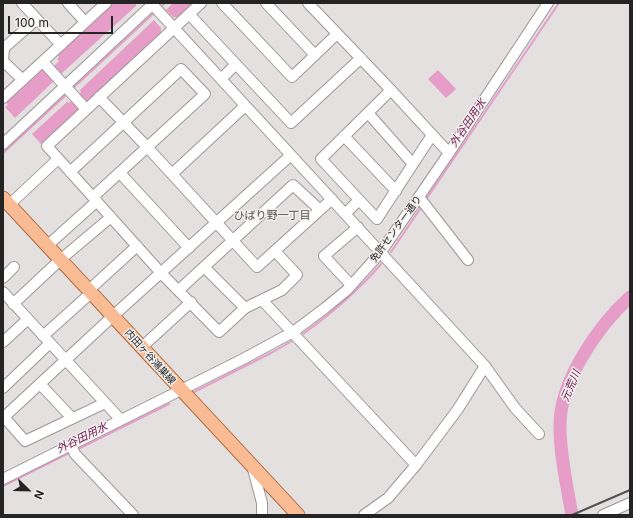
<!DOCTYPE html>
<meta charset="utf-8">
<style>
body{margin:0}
#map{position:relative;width:633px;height:518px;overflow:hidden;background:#e4e0e0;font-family:Inter,sans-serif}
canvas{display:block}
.frame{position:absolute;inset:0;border:4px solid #252424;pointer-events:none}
.north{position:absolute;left:8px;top:470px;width:40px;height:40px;-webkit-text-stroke:3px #f1eeed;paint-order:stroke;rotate:113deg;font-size:11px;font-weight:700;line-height:16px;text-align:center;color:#252424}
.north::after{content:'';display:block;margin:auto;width:14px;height:18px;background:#252424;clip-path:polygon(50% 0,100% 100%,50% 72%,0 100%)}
.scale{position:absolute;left:8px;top:16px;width:105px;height:18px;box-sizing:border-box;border:2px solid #252424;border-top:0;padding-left:5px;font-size:12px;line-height:14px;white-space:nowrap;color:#252424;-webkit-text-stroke:3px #f1eeed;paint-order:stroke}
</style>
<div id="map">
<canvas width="633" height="518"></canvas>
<div class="frame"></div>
<div class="north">N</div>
<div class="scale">100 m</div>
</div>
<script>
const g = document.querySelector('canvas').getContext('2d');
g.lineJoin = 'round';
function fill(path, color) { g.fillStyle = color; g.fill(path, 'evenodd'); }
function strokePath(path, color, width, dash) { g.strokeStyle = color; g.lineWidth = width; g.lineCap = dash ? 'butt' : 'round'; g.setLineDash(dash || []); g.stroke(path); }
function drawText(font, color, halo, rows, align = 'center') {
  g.font = font + ' Inter,"Noto Sans JP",sans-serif'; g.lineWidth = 3; g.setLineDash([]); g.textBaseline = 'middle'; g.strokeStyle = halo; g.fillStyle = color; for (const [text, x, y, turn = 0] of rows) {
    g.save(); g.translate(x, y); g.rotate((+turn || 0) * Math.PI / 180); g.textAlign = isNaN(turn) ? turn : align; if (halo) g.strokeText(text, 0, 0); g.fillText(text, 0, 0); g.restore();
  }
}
const water = new Path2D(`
 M112,3h24v3l-75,68h-1l-7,-7 6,-6 -2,-2 2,-2 -3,-3z
 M173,3h20l-15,15 -5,-1 -7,-7z
 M154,20l7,8v5l-74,69h-2l-7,-7 3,-3 -1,-2z
 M42,69l12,12 -39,37 -10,-11 3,-2 -2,-3z
 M438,70l18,19 -10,9 -18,-19z
 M72,100l7,7v2l-38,35 -9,-10 36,-33 1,2z`);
const stream = new Path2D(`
 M160,8l5,-5
 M72,89l83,-77
 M3,153l64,-59
 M425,201l134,-198
 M391,252l31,-46
 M303,334c29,-21 55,-43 78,-70
 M192,393l79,-40 21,-12
 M76,450l93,-46
 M3,486l68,-34`);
const river = new Path2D(`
 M572,515c-5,-29 -12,-59 -12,-88 -1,-45 38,-101 70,-130`);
const minor = new Path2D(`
 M22,3l39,42
 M68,3l17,19
 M151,3l334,363 30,42 24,26
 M201,3l-154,143 114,127 58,59 26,-24 37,-18 15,-15 -22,-24
 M222,3l70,74 45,-43
 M266,3l49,52
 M308,3l83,87 58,63
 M189,14l102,109 70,-65
 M43,62l43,47
 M221,79l15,-15
 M23,80l-20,-19 1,-13 33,-29
 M391,90l-70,69 56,60 55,-84
 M99,97l49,51 109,119 75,-68
 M3,98l103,-95
 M368,113l45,51
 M344,136l52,55
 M3,144l151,-141
 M70,172l111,-103 24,25 -112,103
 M120,173l69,75
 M172,174l73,-68
 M419,197l49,63
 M9,205l49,-46
 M345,214l14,-14
 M47,246l50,-45
 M204,267l41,41
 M3,278l11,-11
 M351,285l-27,-29 34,-29
 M89,290l48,-44
 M179,290l114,-105 27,25
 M3,292l118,128
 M262,300l154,165
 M13,304l47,-44 51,-43
 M43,336l48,-43
 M3,342l25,-23
 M141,348l50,-46
 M40,384l32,34
 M3,388l47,-45
 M4,417l21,24 80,-38
 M3,418l110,-102 178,-161
 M71,445l4,9 58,61
 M253,469l9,34v12
 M3,479l240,-120 50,-27 32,-24 22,-18 34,-38 68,-99 99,-150
 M364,515l24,-17 28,-33 42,-56 27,-43
 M603,515l27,-12`);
const major = new Path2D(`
 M3,198l295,317`);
const rail = new Path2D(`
 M572,515l58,-25`);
const streetNames = [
 ["免許センター通り",396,229,-54],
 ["内田ヶ谷鴻巣線",150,357,48]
];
const waterNames = [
 ["外谷田用水",468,123,-56],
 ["元荒川",571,386,-67],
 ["外谷田用水",82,438,-26]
];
const neighbourhoodNames = [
 ["ひばり野一丁目",272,216]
];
fill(water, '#e69ec8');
strokePath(stream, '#e69ec8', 2);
strokePath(river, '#e69ec8', 13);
strokePath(minor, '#9b9797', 12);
strokePath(major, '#ac693d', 15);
strokePath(minor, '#fff', 10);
strokePath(major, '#f8bb93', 13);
strokePath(rail, '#535151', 2);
drawText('10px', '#252424', '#f1eeed', streetNames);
drawText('italic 11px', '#732058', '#f1eeed', waterNames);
drawText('11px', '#585555', '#f1eeed', neighbourhoodNames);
</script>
